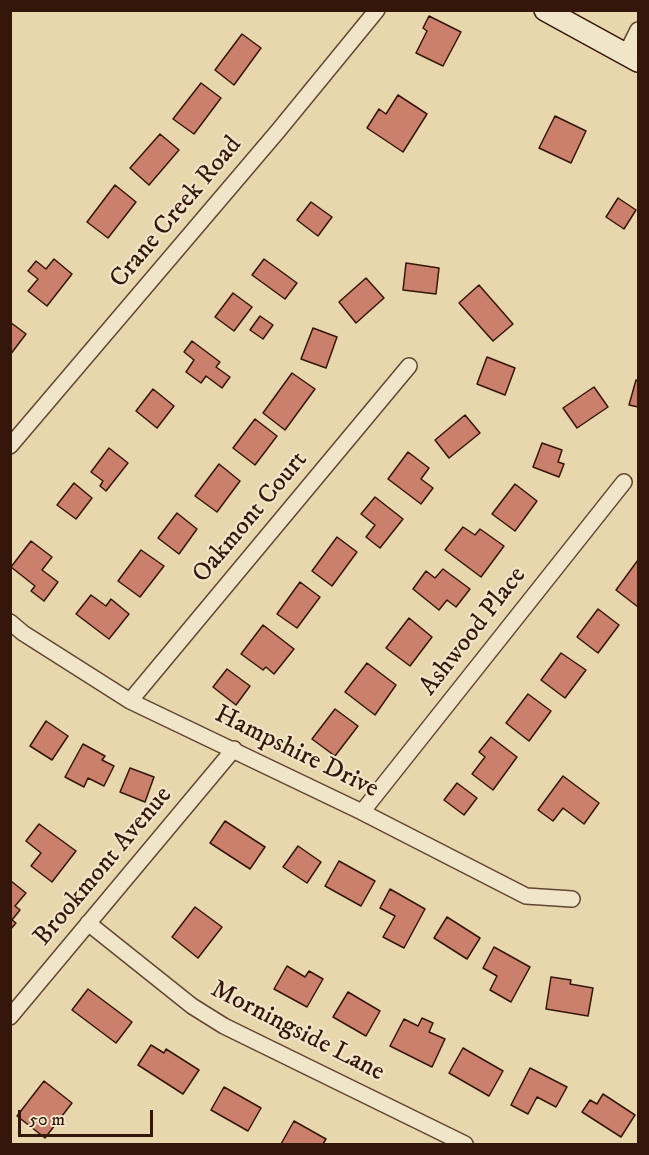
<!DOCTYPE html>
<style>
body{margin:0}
#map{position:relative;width:649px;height:1155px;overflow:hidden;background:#e8d6ac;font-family:"IM FELL DW Pica",serif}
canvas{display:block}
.frame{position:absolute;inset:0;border:12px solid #35160a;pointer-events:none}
.scale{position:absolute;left:18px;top:1110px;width:135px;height:27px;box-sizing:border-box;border:3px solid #35160a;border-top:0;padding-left:8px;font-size:18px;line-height:21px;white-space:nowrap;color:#35160a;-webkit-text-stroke:4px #f0e4c9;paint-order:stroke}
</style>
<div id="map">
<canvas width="649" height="1155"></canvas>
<div class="frame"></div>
<div class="scale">50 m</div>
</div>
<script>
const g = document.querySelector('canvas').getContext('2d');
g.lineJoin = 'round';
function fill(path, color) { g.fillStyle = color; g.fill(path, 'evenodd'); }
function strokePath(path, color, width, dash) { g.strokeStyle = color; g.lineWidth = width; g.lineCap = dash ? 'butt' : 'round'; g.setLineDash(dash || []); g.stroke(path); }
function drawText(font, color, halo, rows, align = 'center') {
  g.font = font + ' "IM FELL DW Pica",serif'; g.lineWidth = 4.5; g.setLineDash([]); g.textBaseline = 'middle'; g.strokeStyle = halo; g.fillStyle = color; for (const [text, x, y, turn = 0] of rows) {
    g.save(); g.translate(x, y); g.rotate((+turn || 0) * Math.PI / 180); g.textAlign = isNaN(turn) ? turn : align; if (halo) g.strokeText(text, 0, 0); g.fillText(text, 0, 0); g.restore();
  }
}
const building = new Path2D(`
 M429,16l32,16 -18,34 -27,-13 11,-22 -4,-3z
 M242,34l19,14 -27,37 -19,-15z
 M201,83l20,15 -27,36 -21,-15z
 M398,95l29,19 -24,38 -36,-24 12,-19 7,5z
 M555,116l31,15 -15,32 -32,-15z
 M160,134l19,16 -30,35 -19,-17z
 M115,185l21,17 -28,36 -21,-16z
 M618,198l18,12 -12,19 -18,-12z
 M311,202l21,15 -14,19 -21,-16z
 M54,259l18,15 -25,32 -19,-15 10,-12 -10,-8 8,-10 10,8z
 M264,259l33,24 -12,16 -33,-24z
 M406,263l33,5 -3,26 -33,-4z
 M366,278l18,20 -28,25 -17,-21z
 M479,285l34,39 -20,17 -34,-38z
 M233,293l19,14 -18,24 -19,-14z
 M260,316l13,9 -10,14 -13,-9z
 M10,322l16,12 -16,21z
 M313,328l24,9 -11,31 -25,-9z
 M192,341l28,21 -4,5 14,10 -8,11 -16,-12 -5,7 -15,-11 8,-12 -10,-8z
 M487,357l28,11 -10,27 -28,-11z
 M292,373l23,16 -30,41 -22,-17z
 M636,380l2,1v26l-9,-2z
 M594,387l14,20 -31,21 -14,-20z
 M153,389l21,17 -17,22 -21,-17z
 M465,415l15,18 -31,25 -14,-18z
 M255,419l22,17 -22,29 -22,-17z
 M542,443l20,7 -4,12 6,2 -5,13 -26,-10z
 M109,448l19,15 -22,28 -6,-5 3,-5 -12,-9z
 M408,452l21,16 -8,11 12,9 -12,16 -33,-25z
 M219,464l21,17 -23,31 -22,-16z
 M74,483l18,15 -16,21 -19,-14z
 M515,484l22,17 -22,30 -23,-17z
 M375,497l28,22 -23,29 -14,-11 9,-12 -14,-11z
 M177,513l20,16 -18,25 -21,-16z
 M463,527l12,8 5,-6 24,17 -23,31 -36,-27z
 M337,537l20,15 -25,34 -20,-15z
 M31,541l21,16 -10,13 16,12 -14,19 -13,-10 4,-5 -24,-19z
 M141,550l23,16 -24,31 -22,-16z
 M638,560v47l-22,-17z
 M443,569l27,20 -14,18 -9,-7 -8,10 -26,-21 13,-18 9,7z
 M300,582l20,15 -23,31 -20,-14z
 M91,595l15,11 5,-7 18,15 -20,25 -33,-25z
 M598,609l21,16 -21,28 -21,-16z
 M409,618l23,19 -22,29 -24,-18z
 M263,625l31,24 -20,25 -8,-7 -3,3 -22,-16z
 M561,653l25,17 -21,28 -24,-18z
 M367,663l29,22 -21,30 -30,-23z
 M227,669l23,17 -14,19 -23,-18z
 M528,694l23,17 -22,30 -23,-18z
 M335,709l23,17 -23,30 -23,-17z
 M46,721l22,15 -16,24 -22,-14z
 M491,737l26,20 -24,33 -21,-16 13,-17 -6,-5z
 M83,744l22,12 -3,4 12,6 -10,20 -16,-8 -4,9 -19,-10z
 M130,768l24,9 -9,25 -25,-10z
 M563,776l36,27 -15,21 -21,-16 -10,13 -15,-11z
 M457,783l20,15 -13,17 -20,-15z
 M225,821l40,26 -15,22 -40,-26z
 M39,824l37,27 -24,31 -21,-16 10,-13 -15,-12z
 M298,846l23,16 -14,21 -24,-16z
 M339,861l36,20 -14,25 -36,-20z
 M11,881l15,12 -11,13 5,4 -8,10 4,3 -6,7z
 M390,889l35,20 -21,39 -21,-11 12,-21 -15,-8z
 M195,907l27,20 -24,31 -26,-21z
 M447,917l33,21 -13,21 -33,-21z
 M494,947l36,20 -19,35 -21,-12 7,-14 -14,-8z
 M287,966l18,11 4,-6 14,8 -16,28 -33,-18z
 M551,977l20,3 -1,4 23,4 -5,28 -42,-7z
 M88,989l44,33 -16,21 -44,-33z
 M348,992l32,19 -14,25 -33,-19z
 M422,1018l11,5 -4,9 16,7 -13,28 -42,-21 14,-27 14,7z
 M151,1045l13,8 2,-4 33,21 -16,24 -45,-29z
 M463,1048l40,23 -14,25 -40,-23z
 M530,1068l37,19 -11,20 -19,-10 -9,17 -17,-9z
 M44,1081l28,22 -27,35 -28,-22z
 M224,1087l37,21 -13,23 -37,-21z
 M603,1094l32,21 -14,22 -39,-25 8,-12 7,4z
 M294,1121l32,18 -3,5h-42z`);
const street = new Path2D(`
 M626,54l12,-24
 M10,446l268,-315 99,-121
 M10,622l13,11 107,68 232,111 164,84 46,3
 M130,701l279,-335
 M362,812l262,-330
 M88,923l104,83 32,20 241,118
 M10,1017l224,-268`);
const secondary = new Path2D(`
 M545,10l93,51`);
const streetNames = [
 ["Crane Creek Road",177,213,-50],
 ["Oakmont Court",251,518,-50],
 ["Ashwood Place",474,632,-52],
 ["Hampshire Drive",296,753,26],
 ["Brookmont Avenue",104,867,-50],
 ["Morningside Lane",297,1032,27]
];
fill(building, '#cb806c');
strokePath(building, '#35160a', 1.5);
strokePath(street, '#624632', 18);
strokePath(secondary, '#35160a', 24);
strokePath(street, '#f0e4c9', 15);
strokePath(secondary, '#f0e4c9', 21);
drawText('26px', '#35160a', '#f0e4c9', streetNames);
</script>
